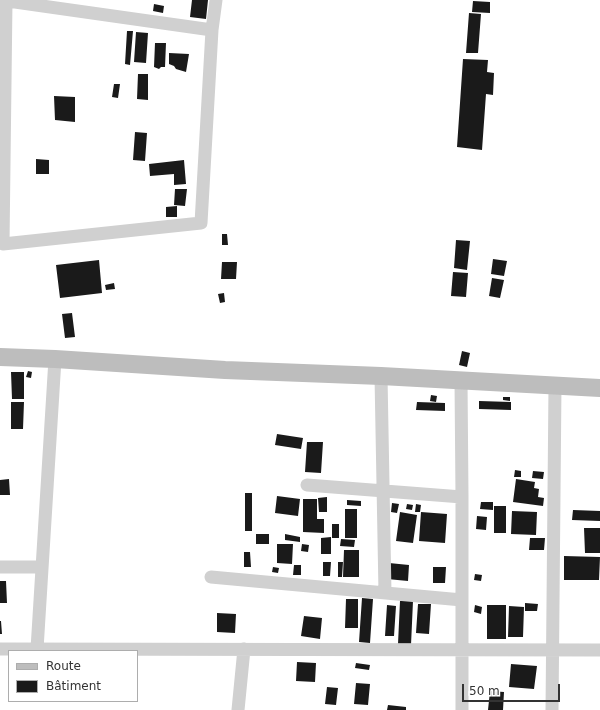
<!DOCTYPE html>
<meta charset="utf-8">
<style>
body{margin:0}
#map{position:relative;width:600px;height:710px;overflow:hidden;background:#fff;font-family:"DejaVu Sans",sans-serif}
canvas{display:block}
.legend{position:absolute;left:8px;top:650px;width:130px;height:52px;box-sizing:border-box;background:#fff;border:1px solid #adadad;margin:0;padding:5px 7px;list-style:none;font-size:12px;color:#333}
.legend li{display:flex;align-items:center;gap:8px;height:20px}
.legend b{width:20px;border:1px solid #adadad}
.scale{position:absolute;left:462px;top:684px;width:98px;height:18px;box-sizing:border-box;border:2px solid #333;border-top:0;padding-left:5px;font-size:12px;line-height:14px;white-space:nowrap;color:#333;-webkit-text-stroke:3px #fff;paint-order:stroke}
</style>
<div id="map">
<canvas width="600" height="710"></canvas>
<ul class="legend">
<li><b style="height:5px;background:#bdbdbd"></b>Route</li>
<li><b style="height:11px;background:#1a1a1a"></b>Bâtiment</li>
</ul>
<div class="scale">50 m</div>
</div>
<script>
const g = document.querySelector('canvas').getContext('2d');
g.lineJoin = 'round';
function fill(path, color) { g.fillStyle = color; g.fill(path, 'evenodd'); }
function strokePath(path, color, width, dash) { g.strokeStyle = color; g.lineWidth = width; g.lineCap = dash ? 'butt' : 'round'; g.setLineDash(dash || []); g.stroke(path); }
const building = new Path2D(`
 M192,0h16l-2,19 -16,-2z
 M473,1l17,1v11l-18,-1z
 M154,4l10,2 -1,7 -10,-2z
 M469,13l12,1 -3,39h-12z
 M127,31h6l-3,34 -5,-1z
 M136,32l12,1 -2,30 -12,-1z
 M155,43h11l-1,24h-4l-2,2 -5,-2z
 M169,53l20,1 -3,18 -10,-3 -2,-3 -5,-2z
 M463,59l25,1 -1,12 7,1 -1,22 -7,-1 -4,56 -25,-3z
 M138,74h10v26l-11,-1z
 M114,84h6l-2,14 -6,-1z
 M54,96l21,1v25l-20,-2z
 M135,132l12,1 -2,28 -12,-1z
 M36,159l13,1v14h-13z
 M184,160l2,24 -12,1v-11l-24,2 -1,-12z
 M175,189h12l-2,17 -11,-1z
 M177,206v11h-11v-10z
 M222,234h5l1,11h-6z
 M456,240l14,1 -3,29 -13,-2z
 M493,259l14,2 -3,15 -13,-2z
 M99,260l3,33 -42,5 -4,-33z
 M222,262h15l-1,17h-15z
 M453,272l15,1 -2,24 -15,-1z
 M492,278l12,2 -4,18 -11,-2z
 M114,283l1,6 -9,1 -1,-5z
 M224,293l1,9 -5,1 -2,-9z
 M72,313l3,24 -10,1 -3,-24z
 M462,351l8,2 -3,14 -8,-2z
 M28,371l4,1 -1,6 -5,-1z
 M11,372h13v27h-12z
 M431,395l6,1 -1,6 -6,-1z
 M503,397h7v4l-7,-1z
 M479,401l32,1v8l-32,-1z
 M11,402h13l-1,27h-12z
 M417,402l28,1v8l-29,-1z
 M277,434l26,4 -2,11 -26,-4z
 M307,442h16l-2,31 -16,-1z
 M515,470l6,1v6h-7z
 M533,471l11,1 -1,7 -11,-1z
 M9,479l1,16h-10v-15z
 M516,479l19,3 -1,6 5,1 -1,8 6,1 -1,8 -30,-4z
 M245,493h7v38h-7z
 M277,496l23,3 -2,17 -23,-3z
 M327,497v15h-8l-1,-14z
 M303,499h14v20h7v14l-21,-1z
 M347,500l14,1v5l-14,-1z
 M481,502h12v8l-13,-1z
 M392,503l7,1 -2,9 -6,-1z
 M407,504l6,1 -1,5 -6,-1z
 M416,504l5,1 -1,7h-5z
 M494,506h12v27h-12z
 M345,509h12v29h-12z
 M573,510l27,1v10l-28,-1z
 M512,511l25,1 -1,23 -25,-1z
 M400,512l17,3 -4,28 -17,-2z
 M421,512l26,2 -2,29 -26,-2z
 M477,516l10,1 -1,13 -10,-1z
 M332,524h7v14h-7z
 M584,528h16v25h-15z
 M256,534h13v10h-13z
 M285,534l15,3v5l-15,-2z
 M331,537v17h-10v-16z
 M530,538h15l-1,12h-15z
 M341,539l14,1 -1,7 -14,-1z
 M277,544h16l-1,20 -15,-1z
 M302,544l7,1 -1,7 -7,-1z
 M344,550h15v27h-16z
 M244,552h6l1,15h-7z
 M564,556l36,1 -1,23h-35z
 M323,562h8l-1,14h-7z
 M338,562h5l-1,15h-4z
 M389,563l20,2 -1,16 -21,-2z
 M294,565h7v10h-8z
 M273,567l6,1 -1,5 -6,-1z
 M433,567h13l-1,16h-12z
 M475,574l7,1 -1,6 -7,-1z
 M0,581h6l1,22h-7z
 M362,598l11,1 -3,44 -11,-1z
 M346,599h12v29h-13z
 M400,601h13l-2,44 -13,-1z
 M525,603l13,1 -1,7h-12z
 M418,604h13l-2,30 -13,-1z
 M387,605l9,1 -2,30h-9z
 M475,605l7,2 -1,7 -7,-2z
 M487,605h19v34h-19z
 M509,606l15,1 -1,30h-15z
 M217,613l19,1 -1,19 -18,-1z
 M304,616l18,2 -2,21 -19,-3z
 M0,621h1l1,13h-2z
 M297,662l19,1 -1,19 -19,-1z
 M356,663l14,2 -1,5 -14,-2z
 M511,664l26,2 -3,23 -25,-2z
 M356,683l14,1 -2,21 -14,-1z
 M327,687l11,1 -2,17 -11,-1z
 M490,691l14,1 -1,18h-15z
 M388,705l18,2v3h-19z`);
const street = new Path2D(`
 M0,0l212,30
 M6,1l-3,243 198,-21 11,-193 4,-30
 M381,376l4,217
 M461,380l1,117v213
 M307,485l155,12
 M0,567h42
 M211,577l251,23
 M0,649l600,1
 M37,649l18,-290
 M238,710l6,-61
 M552,710l3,-325`);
const secondary = new Path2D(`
 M0,357l55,2 170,11 156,6 219,12`);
fill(building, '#1a1a1a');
strokePath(street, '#d0d0d0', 13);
strokePath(secondary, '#bdbdbd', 18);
</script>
